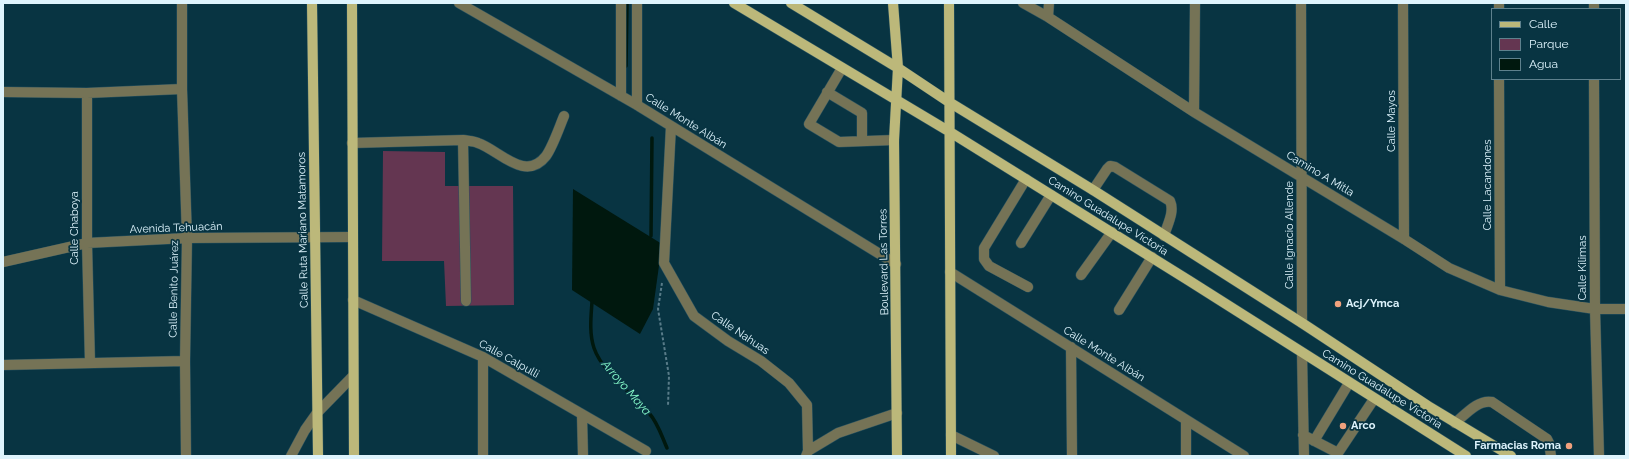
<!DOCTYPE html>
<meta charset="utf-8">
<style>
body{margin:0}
#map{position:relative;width:1629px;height:459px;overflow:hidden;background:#083442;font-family:Raleway,sans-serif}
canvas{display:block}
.frame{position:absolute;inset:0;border:4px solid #def4fd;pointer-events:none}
.legend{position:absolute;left:1491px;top:8px;width:130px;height:72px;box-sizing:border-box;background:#083442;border:1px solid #5e818d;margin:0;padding:5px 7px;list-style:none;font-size:12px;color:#def4fd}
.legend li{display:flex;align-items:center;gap:8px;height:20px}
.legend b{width:20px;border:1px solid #5e818d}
</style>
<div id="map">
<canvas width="1629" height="459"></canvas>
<div class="frame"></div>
<ul class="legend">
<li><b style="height:5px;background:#bcb87a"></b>Calle</li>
<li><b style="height:11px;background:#643651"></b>Parque</li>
<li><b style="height:11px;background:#00180e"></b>Agua</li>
</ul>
</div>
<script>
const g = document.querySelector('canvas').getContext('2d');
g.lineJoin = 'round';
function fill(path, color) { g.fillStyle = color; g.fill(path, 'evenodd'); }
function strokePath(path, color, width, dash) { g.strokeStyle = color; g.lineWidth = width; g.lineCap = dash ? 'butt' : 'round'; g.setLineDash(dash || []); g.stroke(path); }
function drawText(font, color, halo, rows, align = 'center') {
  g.font = font + ' Raleway,sans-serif'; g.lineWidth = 3.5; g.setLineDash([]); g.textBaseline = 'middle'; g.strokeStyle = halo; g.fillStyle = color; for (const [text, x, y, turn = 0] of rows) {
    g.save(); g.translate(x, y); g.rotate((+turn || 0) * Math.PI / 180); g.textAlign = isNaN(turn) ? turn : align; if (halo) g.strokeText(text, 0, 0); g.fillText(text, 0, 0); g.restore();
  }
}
const green = new Path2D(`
 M383,151l62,1v34h68l1,119 -68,1 -2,-45h-62z`);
const water = new Path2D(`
 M573,189l89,55 -9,65 -13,25 -68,-44z`);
const stream = new Path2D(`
 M626,66l1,-63
 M651,236l1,-98
 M592,302c-1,14 -3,31 2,46 8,24 39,46 55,65 9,10 13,24 18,35`);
const path = new Path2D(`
 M662,283l-4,26 11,67 -1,30`);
const minor = new Path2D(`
 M182,3v86l5,149 -2,123 1,95
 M459,3l178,102 259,159
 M621,3v93
 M637,3v102
 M1023,3l25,14 146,95 210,127 45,29 51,22 48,12 47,7h31
 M1301,3l1,320
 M1403,3l1,236
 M1499,3v6
 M1594,3v6
 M1048,17l1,-14
 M842,68l-33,56 30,18 55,-2
 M1499,79l1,211
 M1594,79l1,230 4,147
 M3,92l84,1 95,-4
 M827,92l35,21v28
 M87,93v150l3,120
 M1194,112l1,-109
 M671,126l-7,137 30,53 34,25 33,20 28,22 18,22 1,46 -2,5
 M463,140l3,161
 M352,143l111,-3c5,1 11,1 15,3 21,7 47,40 68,13 7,-10 13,-28 18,-40
 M1026,179l-42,69v11l5,7 39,21
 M1093,190l14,-21 3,-3 5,1 55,34c5,11 -3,24 -6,35
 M1021,243l30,-48
 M3,262l84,-19 100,-5 165,-1
 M950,272l294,184
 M1081,275l31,-43
 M353,300l130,57 163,94
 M1119,310l33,-53
 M1071,347l1,109
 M1302,353l2,103
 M483,357v99
 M3,365l182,-4
 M582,415l1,41
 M1186,420v36
 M1455,423c10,-8 23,-24 37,-21l55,37 2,4 2,13
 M951,435l43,21
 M1303,435l35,18 36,-54
 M1314,441l35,-58
 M808,451l30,-18 59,-20
 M291,456l14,-26 12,-17 36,-37`);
const major = new Path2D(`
 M312,3l6,453
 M352,3l2,453
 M734,3l216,129 238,148 278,176
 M791,3l107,65 51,34 144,88 209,133 126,83 83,50
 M893,3l5,65 -4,72 3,316
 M949,3l2,453`);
const markers = [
 [1338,304,4,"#f1a17d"],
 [1343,426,4,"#f1a17d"],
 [1569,446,4,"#f1a17d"]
];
const streetNames = [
 ["Calle Monte Albán",686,121,32],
 ["Calle Mayos",1392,121,-90],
 ["Camino A Mitla",1320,174,31],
 ["Calle Lacandones",1488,185,-90],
 ["Camino Guadalupe Victoria",1108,216,32],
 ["Calle Chaboya",75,228,-90],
 ["Avenida Tehuacán",176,228,-2],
 ["Calle Ruta Mariano Matamoros",303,230,-91],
 ["Calle Ignacio Allende",1290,235,-90],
 ["Boulevard Las Torres",884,262,-91],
 ["Calle Kilimas",1583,268,-90],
 ["Calle Benito Juárez",174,289,-89],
 ["Calle Nahuas",740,333,34],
 ["Calle Monte Albán",1104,354,32],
 ["Calle Calpulli",509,359,29],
 ["Camino Guadalupe Victoria",1382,389,32]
];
const poiNames = [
 ["Acj/Ymca",1346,304],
 ["Arco",1351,426],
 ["Farmacias Roma",1561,446,"right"]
];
const waterNames = [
 ["Arroyo Maya",626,388,49]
];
fill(green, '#643651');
fill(water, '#00180e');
strokePath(stream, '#00180e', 3.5);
strokePath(minor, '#2a5360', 11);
strokePath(major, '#2a5360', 11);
strokePath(path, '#597c89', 2, [3, 2]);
strokePath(minor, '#757356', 10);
strokePath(major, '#bcb87a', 10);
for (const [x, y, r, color] of markers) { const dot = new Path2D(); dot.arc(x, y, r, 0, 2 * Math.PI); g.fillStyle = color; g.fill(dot); strokePath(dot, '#083442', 1.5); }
drawText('11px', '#def4fd', '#083442', streetNames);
drawText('bold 11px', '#def4fd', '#083442', poiNames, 'left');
drawText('italic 12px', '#87fbcb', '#083442', waterNames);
</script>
